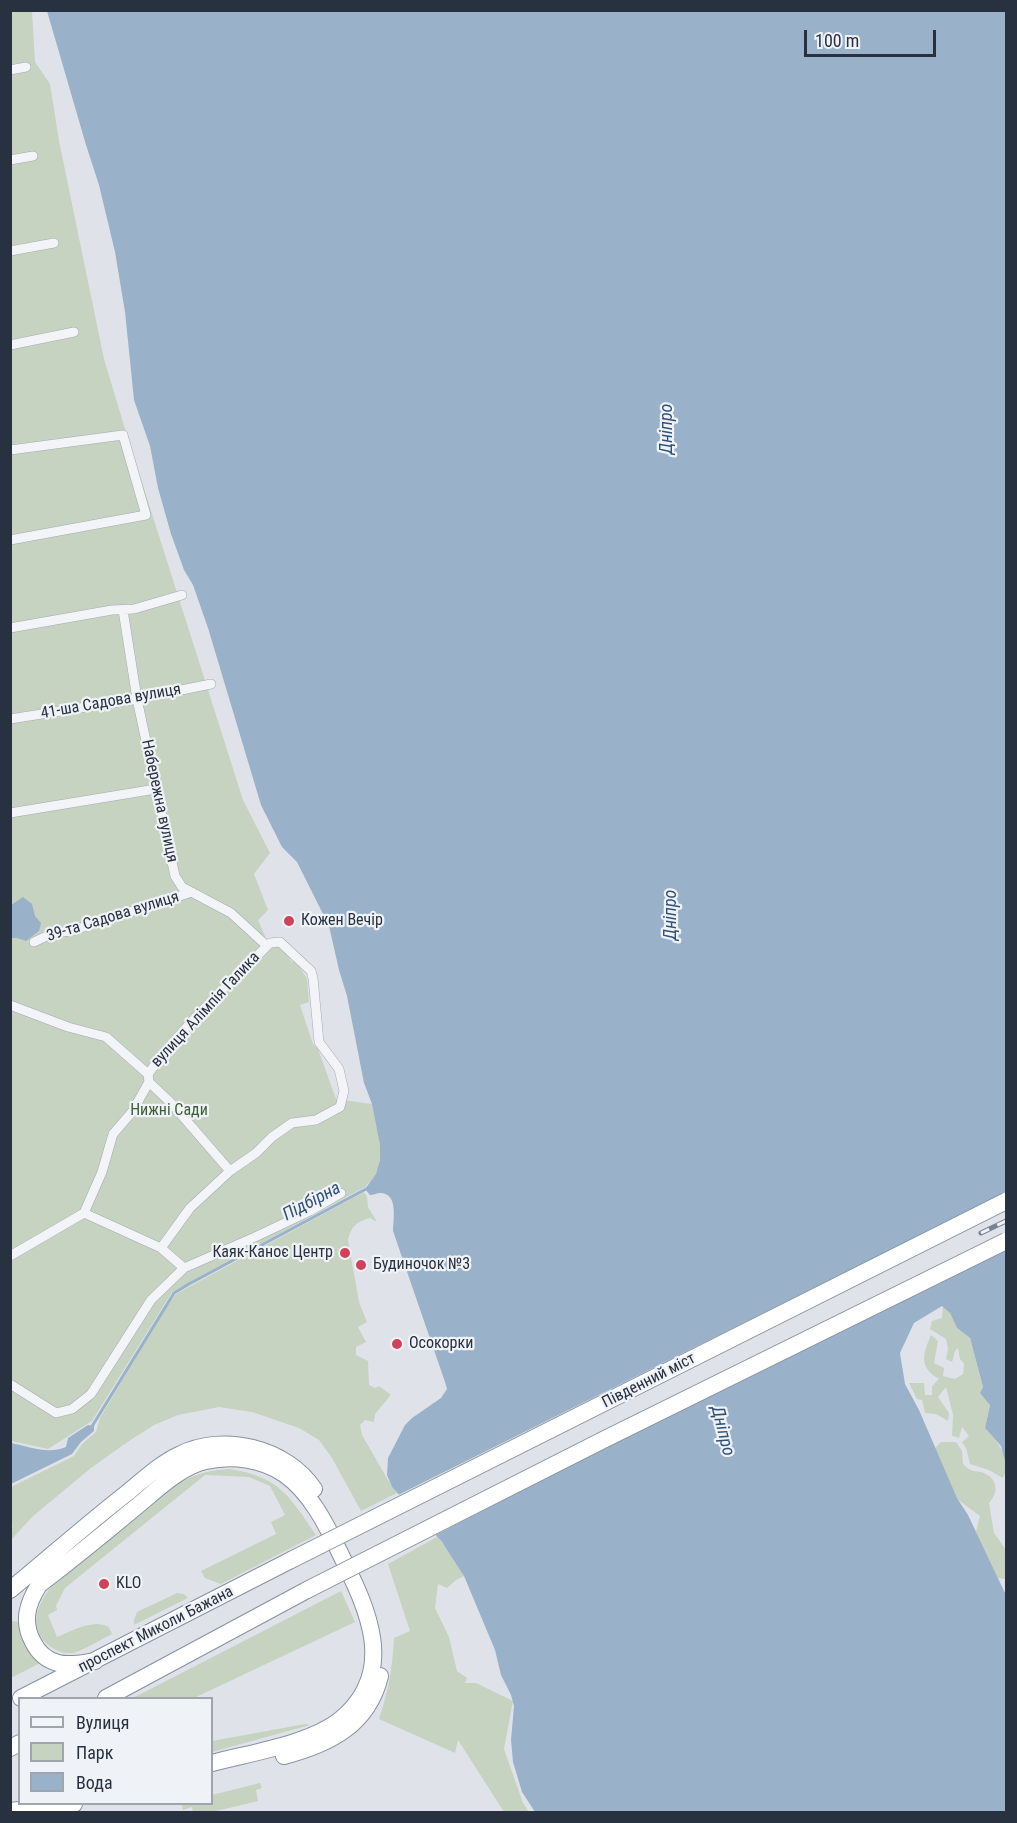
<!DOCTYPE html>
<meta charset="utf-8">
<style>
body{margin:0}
#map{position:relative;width:1017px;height:1823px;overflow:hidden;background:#dfe3e9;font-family:"Roboto Condensed",sans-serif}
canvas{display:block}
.frame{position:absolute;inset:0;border:12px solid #283140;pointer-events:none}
.legend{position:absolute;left:18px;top:1697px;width:195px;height:108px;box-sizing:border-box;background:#eff2f6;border:2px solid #9fa5ad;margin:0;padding:8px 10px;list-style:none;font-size:18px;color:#283140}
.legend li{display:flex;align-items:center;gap:12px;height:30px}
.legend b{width:30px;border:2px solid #9fa5ad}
.scale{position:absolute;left:804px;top:30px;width:132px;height:27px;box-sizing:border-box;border:3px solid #283140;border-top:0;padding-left:8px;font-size:18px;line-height:21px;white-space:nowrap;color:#283140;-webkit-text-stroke:4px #eff2f6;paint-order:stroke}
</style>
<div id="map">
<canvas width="1017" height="1823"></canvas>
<div class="frame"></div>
<ul class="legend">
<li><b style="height:8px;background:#f2f4f7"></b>Вулиця</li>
<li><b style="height:16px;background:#c5d3c0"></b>Парк</li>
<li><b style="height:16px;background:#99b2ca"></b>Вода</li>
</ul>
<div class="scale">100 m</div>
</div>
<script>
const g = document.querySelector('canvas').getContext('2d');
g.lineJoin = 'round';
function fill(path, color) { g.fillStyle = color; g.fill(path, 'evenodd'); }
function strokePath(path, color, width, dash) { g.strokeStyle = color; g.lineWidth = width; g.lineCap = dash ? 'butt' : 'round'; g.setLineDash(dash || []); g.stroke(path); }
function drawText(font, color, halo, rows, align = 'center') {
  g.font = font + ' "Roboto Condensed",sans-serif'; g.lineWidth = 4.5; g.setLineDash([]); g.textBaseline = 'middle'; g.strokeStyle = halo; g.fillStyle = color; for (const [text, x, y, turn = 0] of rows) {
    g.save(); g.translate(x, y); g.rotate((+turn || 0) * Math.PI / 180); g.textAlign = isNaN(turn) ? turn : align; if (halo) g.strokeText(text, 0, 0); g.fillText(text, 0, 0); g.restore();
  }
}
const green = new Path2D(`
 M32,10l3,52 15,22 9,57 45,218 21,70 118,371 27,53 -16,21 14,36 -10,10 12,28 8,-5 14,19 4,-1 11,18 2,23 -9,3 13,39 5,5 18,50 36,5c4,21 13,46 5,68 -2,5 -8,10 -12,15l-193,105 -80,129 -44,28 -37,-8 -1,-1430z
 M364,1192l3,5 1,10 9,15 -7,-4c-13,3 -19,9 -22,22l11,62 8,20 -9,5 8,15 -10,5v8l12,6 1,24 6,3 4,-2 11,8v2l-15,18 -1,8 -9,-2 -5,5 2,10 30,52 5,6 -36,18 -29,-53 -13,-18 -20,-12 -47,-16 -33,-5 -41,8 -24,10 -28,18 -35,25 -59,49 -21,23 -1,-11 3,-2 -2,-3v-37l63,-31 8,-12 14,-12 4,-14 61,-103 15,-21z
 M943,1306l7,7 7,15 13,10 13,49 7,17 -5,24c12,13 28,32 18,50l-14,-8 -19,-6 -4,-16 -4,-6 7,-6 -7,-9 -3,11 -7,-2 1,-21 -7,-28 -8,10 11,16 -1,8 -12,-7 -11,-1 -3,-13 -5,-1 -8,-16h15l1,12h7v-9l7,-7c-21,-12 -16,-25 -8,-44l7,6 -4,22 10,5 -1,8 12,3 8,-5 1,-10 -4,-5 -2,-11 -3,3 -3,11 -6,-3 2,-10 -2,-10 -16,-10 2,-8 10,-3z
 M941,1442h15l6,9 1,13c1,1 6,6 8,6 3,2 7,1 10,2 16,5 19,19 8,31l5,30 12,17v29l-8,-1 -22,-46 4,-16 -23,-17 -22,-51z
 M230,1469c50,8 59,27 86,66l-95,49 -16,-6 -4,-7 75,-37 -5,-12 14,-7 -15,-29 -21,-9 -44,-2 -140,113 -9,18 1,4 -9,5 9,22c15,-6 36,-19 52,-10l3,7c-11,5 -27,16 -39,19 -7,1 -16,-2 -22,-6 -24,-17 -15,-40 -1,-59l131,-106c17,-9 30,-12 49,-13z
 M437,1537l13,15 14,24 -8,4 -9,8 -9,-4 -3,24 14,29 8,34 10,7 -2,5h11l37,18 -9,48 19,54 6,9h-25l-46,-72 -3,13 -76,-34c10,-30 13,-49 15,-81l16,-7 -22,-67z
 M341,1591l14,31 -161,76h-61z
 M177,1593l7,1 4,4 -54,27v-5l3,-8z
 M11,1621l8,1 23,40 -31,16z
 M305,1724l5,1 -98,27v-11z
 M260,1783l2,5 -6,2 2,11 -46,11h-19l-1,-5 -9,3 -1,-6h30v-9z`);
const water = new Path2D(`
 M47,11h959v1454l-5,-19 -16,-18 5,-23 -10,-12 3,-6 -13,-49 -13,-10 -7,-15 -8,-7 -28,17 -14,30 5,31 14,26 38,88 11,17 38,80v217h-471l-13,-20 -9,-30 -2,-22 3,-34 -3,-11 -10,-20 -6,-25 -31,-74 -22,-34 -50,-55 -5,-12 1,-17 17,-33 7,-7 29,-20 6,-9 -2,-7 -52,-151c0,-11 6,-38 -13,-38 -3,0 -6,2 -10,2l-5,-6 11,-15 4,-14v-15l-8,-41 -8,-21 -17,-87 -8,-26 -10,-44 -32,-64 -15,-15 -21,-42 -53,-177 -15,-43 -9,-15 -13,-36 -13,-46 -8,-42 -16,-46 -9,-88 -10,-60 -16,-67 -13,-40z
 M23,897l9,7 3,12 6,7 -2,8 -13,10 -9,-3h-6v-33z
 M88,1425l6,1v5l-13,11 -9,12 -61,30v-41c17,3 37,12 55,4l2,-9z`);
const pier = new Path2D(`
 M1006,1192v58l-398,196 -176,91 -36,-41z`);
const stream = new Path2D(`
 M91,1428l83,-135 15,-9 177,-95`);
const street = new Path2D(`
 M10,70l16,-3
 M10,160l23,-4
 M10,251l44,-8
 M10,345l64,-13
 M10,450l113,-15 23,80 -136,25
 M123,610l14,89 38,177 7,11 49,26 36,33
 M10,628l102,-18 22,-1 48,-14
 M10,719l127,-20 74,-15
 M10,813l146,-24
 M34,942l19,-9 18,-2 121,-39
 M10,1005l58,22 38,10 42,37
 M149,1082l23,22 58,67
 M84,1213l77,35 23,20
 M10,1256l74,-43 18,-41 11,-38 19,-22 17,-30 -1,-8c34,-47 78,-87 119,-128l3,-3 10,-1 31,29 2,7 6,64 20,27 5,22 -4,16 -24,13 -24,3 -20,14 -16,16 -26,18 -40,37 -29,40
 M10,1384l46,29 16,-4 19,-15 60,-94 33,-32 71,-31 55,-26 31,-18`);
const highway = new Path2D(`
 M10,1590c39,-32 77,-66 117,-97 16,-13 33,-29 52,-38 44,-23 108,-7 135,34
 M95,1661c-12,2 -25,5 -37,2 -12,-3 -20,-11 -25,-21 -11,-20 -6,-38 6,-57 31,-24 62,-49 92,-74 22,-17 47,-44 75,-50 26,-6 56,-2 78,13 26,18 42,50 55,77 27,55 61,120 1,169 -30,24 -91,33 -128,43
 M21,1698l270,-138
 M106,1698l201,-108
 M10,1748l10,-5
 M284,1756c46,-12 84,-31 96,-80
 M10,1811l64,-7`);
const rail = new Path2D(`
 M981,1233l25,-12`);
const highwayBridge = new Path2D(`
 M291,1560l715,-359
 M307,1590l298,-151 401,-198`);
const markers = [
 [289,921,6,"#d1415a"],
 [345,1253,6,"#d1415a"],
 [361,1265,6,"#d1415a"],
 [397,1344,6,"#d1415a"],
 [104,1584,6,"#d1415a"]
];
const streetNames = [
 ["41-ша Садова вулиця",111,702,-10],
 ["Набережна вулиця",159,801,78],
 ["39-та Садова вулиця",113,917,-17],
 ["вулиця Алімпія Галика",206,1010,-47],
 ["Південний міст",649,1381,-27],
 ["проспект Миколи Бажана",156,1630,-27]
];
const poiNames = [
 ["Кожен Вечір",301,921],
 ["Каяк-Каноє Центр",333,1253,"right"],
 ["Будиночок №3",373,1265],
 ["Осокорки",409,1344],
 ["KLO",116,1584]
];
const parkNames = [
 ["Нижні Сади",169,1111]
];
const waterNames = [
 ["Дніпро",667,429,-90],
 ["Дніпро",671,915,-90],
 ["Підбірна",312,1202,-28],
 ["Дніпро",722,1431,76]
];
fill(green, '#c5d3c0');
fill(water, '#99b2ca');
fill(pier, '#dfe3e9');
strokePath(stream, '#99b2ca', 3);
strokePath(street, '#a4aab3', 10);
strokePath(highway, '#8691a0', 18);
strokePath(street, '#f2f4f7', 9);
strokePath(highway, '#fff', 16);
strokePath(rail, '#788393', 5);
strokePath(rail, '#eff2f6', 3, [9]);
strokePath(highwayBridge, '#8691a0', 18, []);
strokePath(highwayBridge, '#fff', 16);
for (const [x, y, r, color] of markers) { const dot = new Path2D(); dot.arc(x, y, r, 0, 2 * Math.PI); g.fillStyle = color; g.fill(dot); strokePath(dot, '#eff2f6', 2); }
drawText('16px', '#283140', '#eff2f6', streetNames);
drawText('16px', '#283140', '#eff2f6', poiNames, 'left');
drawText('16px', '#3d5d35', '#eff2f6', parkNames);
drawText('italic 18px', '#315175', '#eff2f6', waterNames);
</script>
